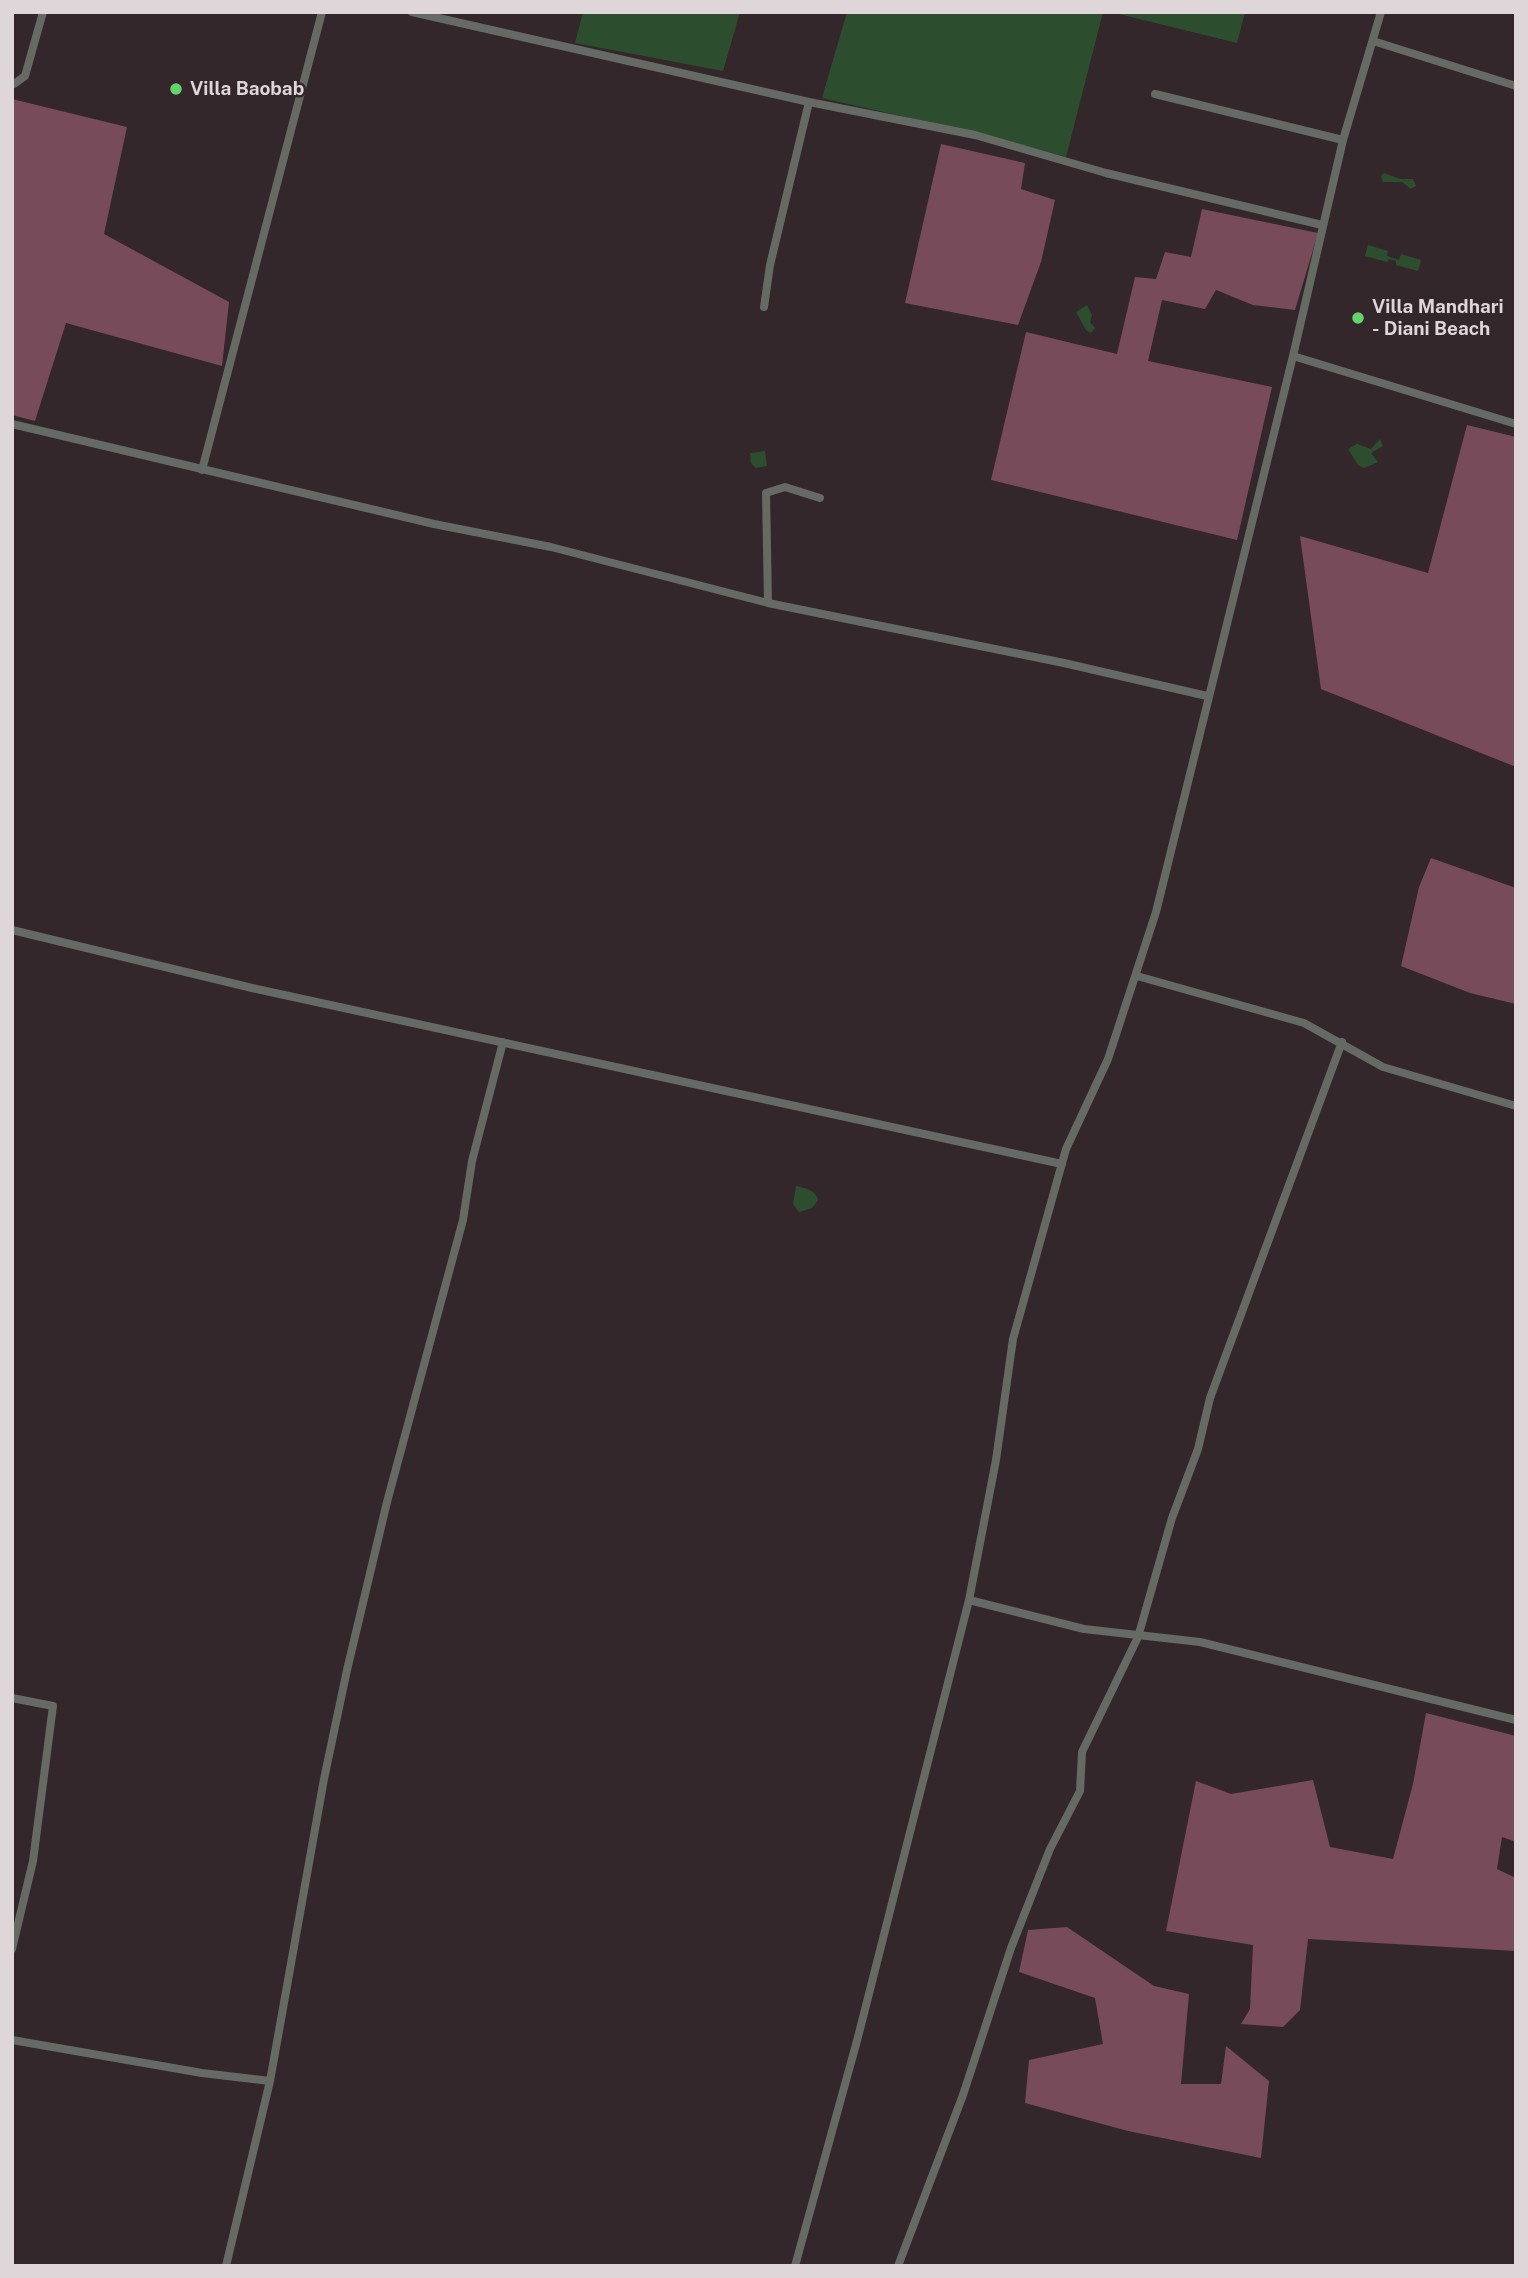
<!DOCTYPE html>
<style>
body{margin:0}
#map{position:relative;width:1528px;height:2278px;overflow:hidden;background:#34272b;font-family:"Public Sans",sans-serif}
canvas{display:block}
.frame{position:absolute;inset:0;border:14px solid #dfd6d9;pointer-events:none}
</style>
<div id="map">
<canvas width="1528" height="2278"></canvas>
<div class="frame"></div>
</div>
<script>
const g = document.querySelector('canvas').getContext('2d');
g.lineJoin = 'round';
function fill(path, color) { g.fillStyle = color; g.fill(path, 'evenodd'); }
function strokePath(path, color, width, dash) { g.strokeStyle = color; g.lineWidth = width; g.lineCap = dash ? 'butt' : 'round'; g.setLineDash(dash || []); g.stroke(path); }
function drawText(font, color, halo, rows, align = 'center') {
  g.font = font + ' "Public Sans",sans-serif'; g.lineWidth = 5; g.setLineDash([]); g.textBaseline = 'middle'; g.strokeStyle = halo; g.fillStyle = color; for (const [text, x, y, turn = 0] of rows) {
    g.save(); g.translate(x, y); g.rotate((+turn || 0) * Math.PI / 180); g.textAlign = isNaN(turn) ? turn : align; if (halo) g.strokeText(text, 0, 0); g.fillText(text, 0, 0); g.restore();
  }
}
const forest = new Path2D(`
 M12,99l115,28 -23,107 125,68 -7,64 -156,-43 -31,98 -23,-6z
 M941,144l84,19 -4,26 34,11 -14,62 -23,63 -113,-22z
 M1202,209l116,24 -23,77 -42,-5 -37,-15 -11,19 -43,-9 -14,61 124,26 -35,153 -246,-60 35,-148 91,22 18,-77 21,2 9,-27 26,5z
 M1467,425l49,12v330l-195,-78 -21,-153 128,37z
 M1431,858l85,30v116l-46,-11 -69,-27 18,-79z
 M1426,1713l90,23v106l-14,-5 -5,32 19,9v73l-208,-12 -8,71 -17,17 -42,-3 9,-15 3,-64 -87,-14 30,-150 35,13 82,-14 17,67 63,12 20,-75z
 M1067,1927l87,59 35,8 -8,90h40l5,-38 43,35 -8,77 -133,-27 -103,-28 4,-43 74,-16 -8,-46 -76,-26 9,-42z`);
const water = new Path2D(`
 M583,12h157l-17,59 -148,-28z
 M847,12h256l-37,145 -86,-23 -158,-36z
 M1111,12h134l-8,31z
 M1384,173l16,6h13l3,7 -5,3 -9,-7h-19l-2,-6z
 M1368,245l20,6 -1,5 12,4 2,-6 20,6 -3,11 -22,-6v-4l-7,-2 -2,3 -22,-6z
 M1087,305l5,10 -2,7 5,6 -4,5 -5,-3 -10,-18z
 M1380,439l3,7 -12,7 7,9 -14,6 -6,-3 -10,-16 9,-5 14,5z
 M765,451l2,15 -11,2 -5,-5 -1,-10z
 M796,1186c9,2 20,4 22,14l-6,8 -13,4 -6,-8z`);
const minor = new Path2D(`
 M412,12l397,90 166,33 131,38 216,52
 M1373,41l143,45
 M14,84l11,-8 18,-64
 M1155,94l188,46
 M764,307l6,-42 39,-163
 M1293,356l223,68
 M12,424l422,100 117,23 217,56 296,60 143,33
 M202,470l120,-458
 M768,603l-2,-110 19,-6 35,11
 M12,930l240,58 810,176
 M1137,976l167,47 79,44 133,39
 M969,1600l115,29 116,13 316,78
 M12,1698l41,8 -20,155 -21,88
 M12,2040l190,33 68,8
 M226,2266l44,-185 54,-302 23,-109 40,-168 76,-282 9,-59 31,-119
 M795,2266l63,-229 111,-437 27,-140 17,-121 53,-190 42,-90 48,-147 137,-556 50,-216 38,-128
 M898,2266l65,-171 48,-147 39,-99 30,-58 2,-39 56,-115 34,-119 26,-69 12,-51 132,-356`);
const markers = [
 [176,89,7,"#62d469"],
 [1358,318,7,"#62d469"]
];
const poiNames = [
 ["Villa Baobab",190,89],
 ["Villa Mandhari",1372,307],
 ["- Diani Beach",1372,329]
];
fill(forest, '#784b5a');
fill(water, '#2d4e2e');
strokePath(minor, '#656a65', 8);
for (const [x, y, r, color] of markers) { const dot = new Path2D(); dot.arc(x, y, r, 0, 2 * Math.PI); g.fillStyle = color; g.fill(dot); strokePath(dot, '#34272b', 2.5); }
drawText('bold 19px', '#dfd6d9', '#34272b', poiNames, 'left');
</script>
